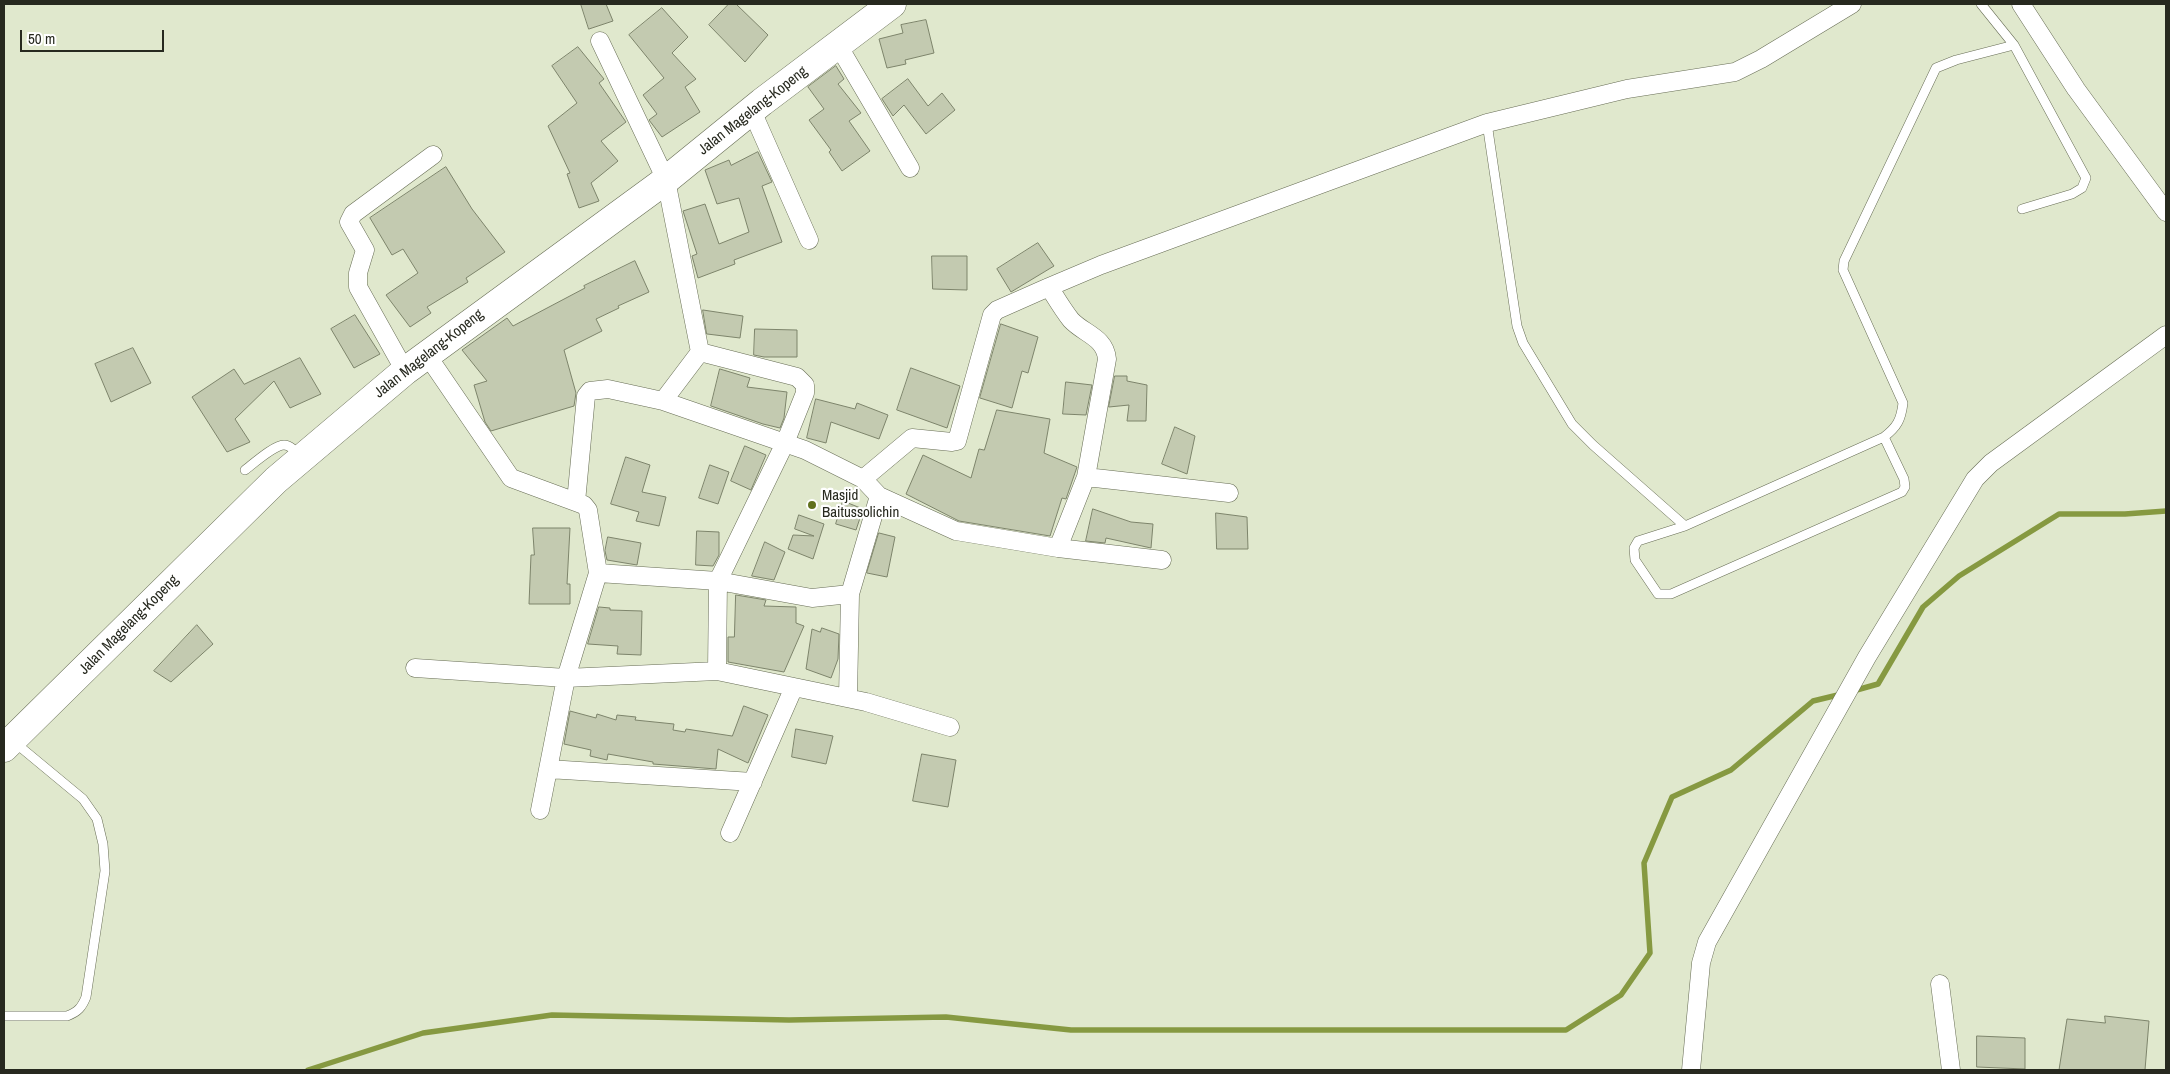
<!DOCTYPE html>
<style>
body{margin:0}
#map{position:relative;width:2170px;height:1074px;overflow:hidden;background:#e0e8cd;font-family:"Archivo Narrow",sans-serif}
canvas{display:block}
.frame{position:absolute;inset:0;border:5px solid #27291f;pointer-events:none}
.scale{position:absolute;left:20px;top:30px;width:144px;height:22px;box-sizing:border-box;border:2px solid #27291f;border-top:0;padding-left:6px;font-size:15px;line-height:18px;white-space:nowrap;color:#27291f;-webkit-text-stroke:4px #fff;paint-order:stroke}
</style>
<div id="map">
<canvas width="2170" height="1074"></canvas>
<div class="frame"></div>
<div class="scale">50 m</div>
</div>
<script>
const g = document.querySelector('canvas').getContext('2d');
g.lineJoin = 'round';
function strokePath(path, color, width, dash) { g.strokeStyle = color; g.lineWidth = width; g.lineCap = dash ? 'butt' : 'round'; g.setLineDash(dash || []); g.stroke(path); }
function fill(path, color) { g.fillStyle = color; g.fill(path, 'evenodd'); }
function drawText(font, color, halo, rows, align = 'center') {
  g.font = font + ' "Archivo Narrow",sans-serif'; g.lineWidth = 4.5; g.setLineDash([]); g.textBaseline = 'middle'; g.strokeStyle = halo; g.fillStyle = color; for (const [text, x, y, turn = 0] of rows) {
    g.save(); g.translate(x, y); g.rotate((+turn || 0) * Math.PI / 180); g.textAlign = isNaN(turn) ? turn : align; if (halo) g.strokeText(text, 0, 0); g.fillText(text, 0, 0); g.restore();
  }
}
const stream = new Path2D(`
 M1853,691l25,-7 45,-77 36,-31 100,-62h66l41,-3
 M308,1070l115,-37 129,-18 237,5 157,-3 125,13h495l55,-35 29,-42 -6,-90 28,-66 59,-27 82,-69 29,-7`);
const building = new Path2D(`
 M581,4h25l7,17 -24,8z
 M729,4h7l32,31 -23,27 -36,-37z
 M662,8l26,29 -16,16 24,26 -11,8 15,25 -38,25 -13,-17 8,-6 -14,-19 21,-17 -35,-43z
 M926,20l8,33 -29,7 1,4 -19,4 -8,-29 24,-6 -2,-8z
 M578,47l26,32 -5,4 27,39 -25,19 17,20 -27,22 8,18 -20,7 -12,-34 3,-1 -22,-47 29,-23 -25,-37z
 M836,66l8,13 -6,5 23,29 -12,8 21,30 -28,20 -13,-19 2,-2 -22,-30 15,-11 -16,-22z
 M908,79l20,27 14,-13 13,17 -29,24 -22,-29 -11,11 -11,-17z
 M758,152l14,30 -10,4 20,56 -48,18 1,4 -37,14 -6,-22 5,-2 -14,-43 22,-7 14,40 30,-12 -10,-34 -22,6 -12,-34 24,-10 2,5z
 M446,167l26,42 33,43 -39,26 2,4 -41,25 4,6 -21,14 -24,-32 32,-22 -15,-24 -11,6 -22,-37z
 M1038,243l16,23 -43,26 -14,-23z
 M932,256h35v34l-34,-1z
 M635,261l14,31 -31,14 1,2 -23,11 6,12 -38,19 12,43 -2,13 -83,25 -6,-9 -11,-37 13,-4 -25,-31 45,-32 6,8 72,-38 -1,-2z
 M703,310l40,6 -3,22 -33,-4z
 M355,315l25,39 -26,14 -23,-39z
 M1001,324l37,13 -10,36 -6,-2 -10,37 -32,-10z
 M755,329l42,1v27h-33l-10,-2z
 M133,348l18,35 -40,19 -16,-38z
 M300,358l21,36 -31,14 -16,-27 -39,38 15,23 -23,10 -35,-55 42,-28 10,15z
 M911,368l49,18 -13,42 -50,-18z
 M720,369l30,9 -3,9 40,5 -3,26 -4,10 -17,-4 -52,-18z
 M1115,376h12v5l20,4 -1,36h-19l2,-16 -20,2z
 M1066,382l26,3 -6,30 -23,-1z
 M816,399l39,10 2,-6 31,12 -9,24 -48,-17 -5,21 -19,-5z
 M997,410l53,9 -6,34 33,14 -11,32 -4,-1 -12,38 -91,-15 -53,-27 17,-39 48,23 8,-29 5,1z
 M1175,427l20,9 -8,38 -25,-10z
 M745,446l21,9 -15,35 -20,-9z
 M626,457l24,8 -8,27 24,5 -7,29 -23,-5 3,-9 -28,-8z
 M710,465l19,7 -11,32 -19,-6z
 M843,501l20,8 -7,21 -20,-6z
 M1093,509l38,13 22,2 -2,24 -45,-10 -1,5 -19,-2z
 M1216,513l31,4 1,32h-31z
 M799,515l25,9 -11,35 -25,-10 5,-14 21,1 -19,-7z
 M533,528h37l-3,56h3v20h-41l2,-49h3z
 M697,531l22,1v23l-6,11 -17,-1z
 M879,533l16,4 -8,40 -20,-4z
 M608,537l33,6 -4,22 -30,-5 -2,-9z
 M765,542l20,10 -11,28 -22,-4z
 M736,595l30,5 -2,6 32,1v16l8,3 -20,46 -56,-10v-25h6z
 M599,607l11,1v2l32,1 -1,44 -24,-1 1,-8 -30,-2z
 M197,625l16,19 -42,38 -17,-11z
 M822,628l17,6 -1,25 -7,19 -25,-9 6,-40 8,3z
 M744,706l24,9 -20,48 -30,-14 -2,20 -63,-5v-2l-45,-8 -1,6 -17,-4 1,-6 -27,-6 6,-33 26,7 1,-4 19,6 1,-5 19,2 -1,3 39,4 -1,6 12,2 1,-3 46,7z
 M796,729l37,7 -7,28 -34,-7z
 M922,754l34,6 -8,47 -35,-6z
 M2105,1016l44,5 -4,49h-86l8,-51 38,4z
 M1977,1036l48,2v31l-48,-2z`);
const service = new Path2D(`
 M1981,4l33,41 72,133 -4,10 -10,6 -50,15
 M1487,123l30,203 6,17 49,81 21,21 92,81 199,-89c13,-10 17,-17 19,-34l-60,-133 1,-9 92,-193 20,-8 58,-15
 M245,470c8,-6 29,-25 39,-25 7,0 12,7 16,12
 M1685,526l-47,15 -4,7 1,12 23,34h13l231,-102 3,-5 -1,-8 -20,-42
 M4,1016h63c11,-4 15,-9 19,-19l19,-126 -2,-27 -6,-25 -14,-20 -70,-58`);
const minor = new Path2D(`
 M2021,4l55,85 90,123
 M838,45l72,123
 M752,111l57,129
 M427,355l84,123 73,27 4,5 10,63 -32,105 -26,132
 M405,371l-47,-84v-14l7,-23 -16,-28 4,-8 80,-59
 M663,401l37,-49
 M1086,477l143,16
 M863,479l49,-41 40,4 5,-1 35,-126 5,-5 52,-23
 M576,502l10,-106 4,-5 18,-2 55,12 142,49 58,29 16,17 77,35 102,17 104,12
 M1058,548l28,-71 21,-118c-2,-22 -23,-25 -36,-39 -8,-10 -15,-22 -22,-33l52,-22 386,-142 140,-34 108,-17 26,-13 91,-55
 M598,573l120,8 94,17 38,-4 29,-98
 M415,668l151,10 151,-7 1,-90 67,-138 20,-50v-8l-8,-8 -97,-25 -34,-172 -66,-139
 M717,671l149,31 84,25
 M848,698l2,-104
 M548,769l205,13
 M730,833l64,-146
 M1940,984l11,86
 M1691,1070l10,-107 6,-21 160,-285 108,-178 16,-16 175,-128`);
const primary = new Path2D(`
 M4,748l272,-268 129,-109 261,-191 96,-78 130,-98`);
const markers = [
 [812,505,5,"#61711d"]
];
const streetNames = [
 ["Jalan Magelang-Kopeng",753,111,-38],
 ["Jalan Magelang-Kopeng",429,354,-38],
 ["Jalan Magelang-Kopeng",129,625,-45]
];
const poiNames = [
 ["Masjid",822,496],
 ["Baitussolichin",822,513]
];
strokePath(stream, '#869941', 5.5);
fill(building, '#c3cab0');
strokePath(building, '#7d846b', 1);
strokePath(service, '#676d55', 10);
strokePath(minor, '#676d55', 19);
strokePath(primary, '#676d55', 29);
strokePath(service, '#fff', 9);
strokePath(minor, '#fff', 18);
strokePath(primary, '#fff', 28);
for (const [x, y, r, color] of markers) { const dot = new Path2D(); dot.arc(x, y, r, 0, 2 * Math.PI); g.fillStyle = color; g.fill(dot); strokePath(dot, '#fff', 2); }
drawText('15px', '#27291f', '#fff', streetNames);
drawText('15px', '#27291f', '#fff', poiNames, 'left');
</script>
